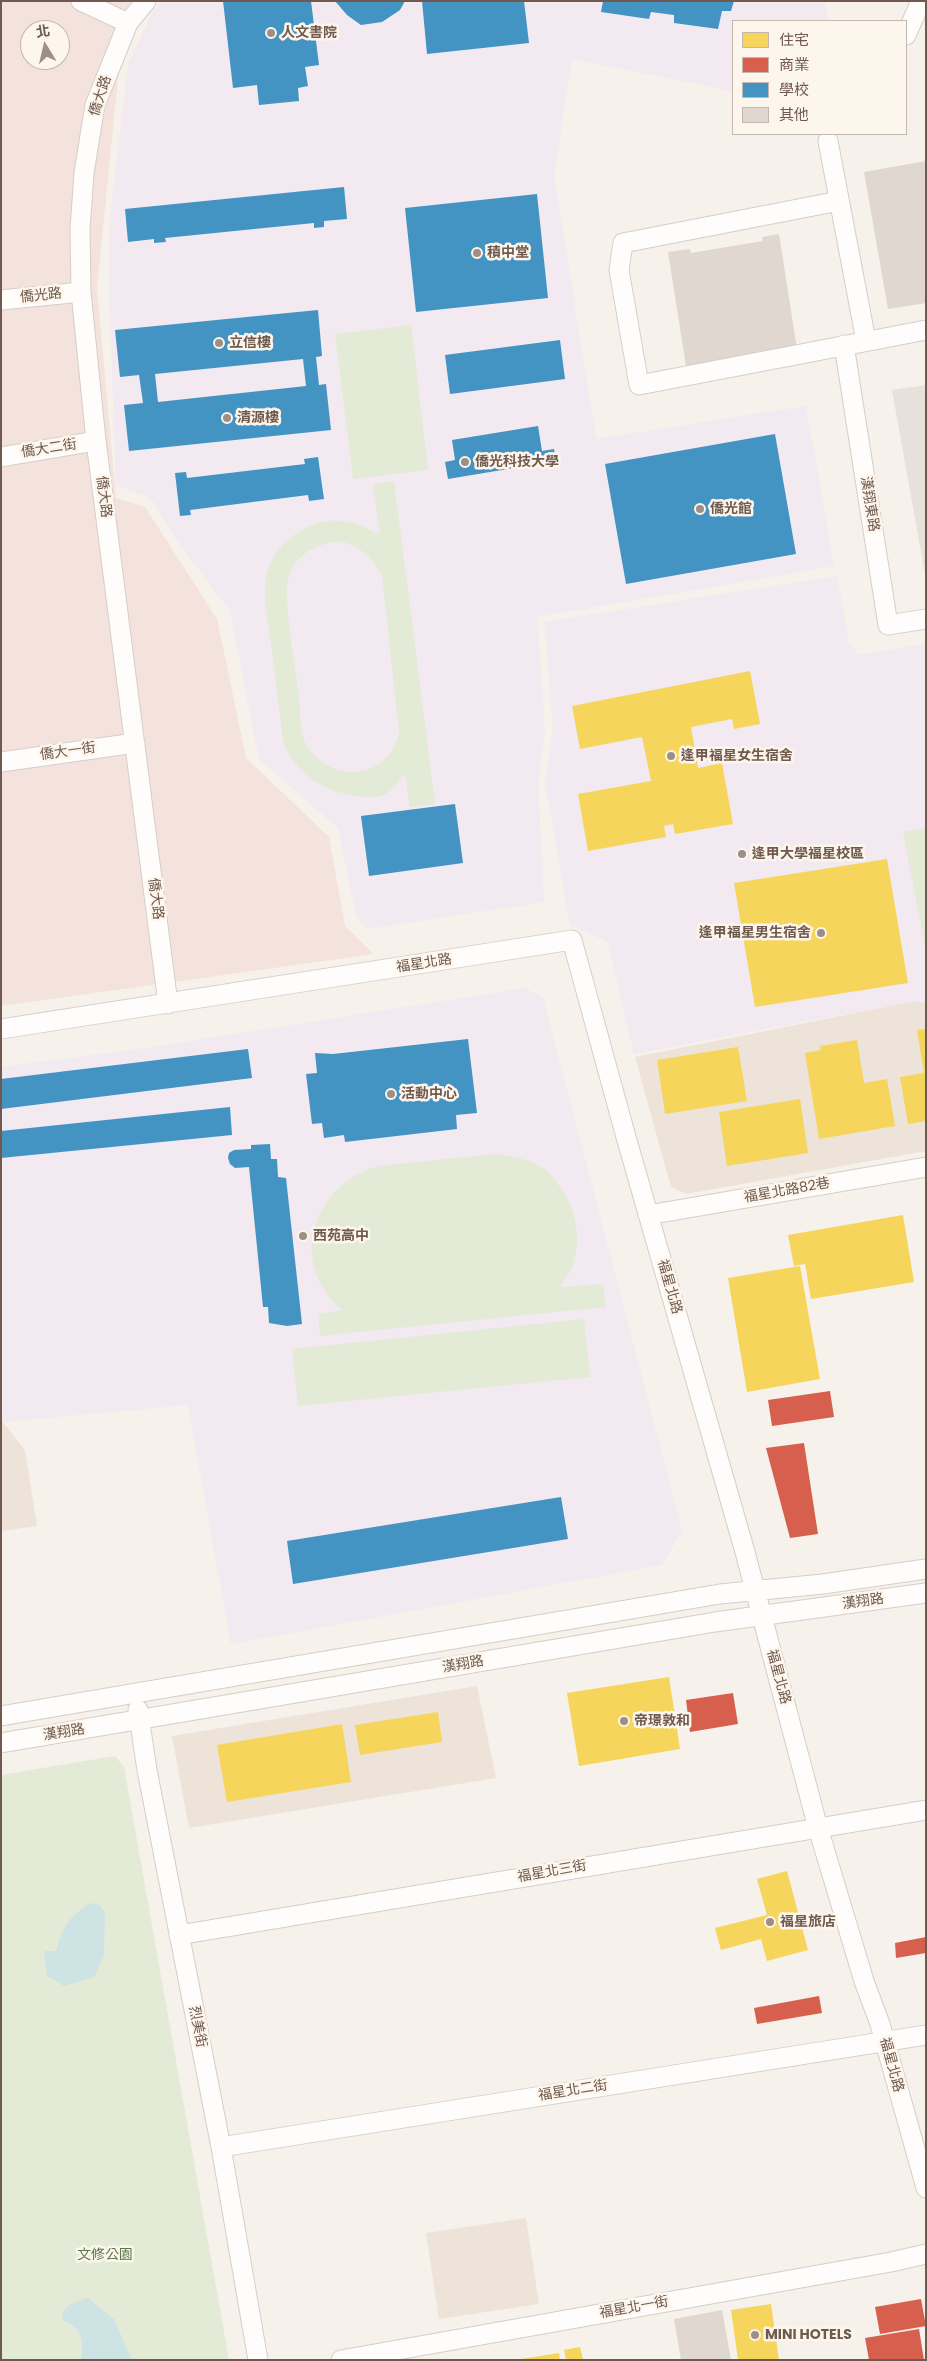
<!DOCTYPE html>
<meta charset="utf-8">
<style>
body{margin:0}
#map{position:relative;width:927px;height:2361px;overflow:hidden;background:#f6f1ea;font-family:Poppins,"Noto Sans TC",sans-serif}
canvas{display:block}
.frame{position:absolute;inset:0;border:2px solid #70594e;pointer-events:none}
.legend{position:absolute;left:732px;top:20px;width:175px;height:115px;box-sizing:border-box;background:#fdf6ec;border:1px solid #c5b7ad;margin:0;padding:6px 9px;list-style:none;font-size:15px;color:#70594e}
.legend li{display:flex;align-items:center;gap:10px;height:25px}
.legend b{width:25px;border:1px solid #c5b7ad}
.north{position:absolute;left:20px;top:20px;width:50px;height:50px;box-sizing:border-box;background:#fdf6ec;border:1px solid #c5b7ad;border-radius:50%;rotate:351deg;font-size:14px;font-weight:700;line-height:20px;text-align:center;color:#70594e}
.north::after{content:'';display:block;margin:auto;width:18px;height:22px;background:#9f8e85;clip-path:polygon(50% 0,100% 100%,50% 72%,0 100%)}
</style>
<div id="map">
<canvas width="927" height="2361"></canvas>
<div class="frame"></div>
<ul class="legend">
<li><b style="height:14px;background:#f6d55c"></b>住宅</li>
<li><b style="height:14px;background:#d6604d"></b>商業</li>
<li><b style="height:14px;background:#4393c3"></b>學校</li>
<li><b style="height:14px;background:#dfd7d0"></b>其他</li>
</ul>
<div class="north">北</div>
</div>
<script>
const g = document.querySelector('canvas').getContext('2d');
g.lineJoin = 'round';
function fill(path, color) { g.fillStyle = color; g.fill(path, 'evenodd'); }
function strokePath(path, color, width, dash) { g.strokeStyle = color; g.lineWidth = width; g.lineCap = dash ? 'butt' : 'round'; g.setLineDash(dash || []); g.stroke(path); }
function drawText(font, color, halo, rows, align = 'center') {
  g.font = font + ' Poppins,"Noto Sans TC",sans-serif'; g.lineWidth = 5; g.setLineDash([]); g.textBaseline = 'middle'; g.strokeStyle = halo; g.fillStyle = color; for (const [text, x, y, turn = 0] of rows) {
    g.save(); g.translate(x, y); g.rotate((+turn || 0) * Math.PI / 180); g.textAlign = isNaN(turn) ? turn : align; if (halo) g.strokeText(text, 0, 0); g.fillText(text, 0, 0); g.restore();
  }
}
const residential = new Path2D(`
 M915,1001l11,2v148l-240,43 -15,-7 -36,-130z
 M2,1421l23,29 12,76 -36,5z
 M477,1686l19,92 -307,50 -17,-92z
 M526,2218l13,86 -100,15 -13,-86z`);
const commercial = new Path2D(`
 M1,1h145l-26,56 -23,232 19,209 29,9 72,112 29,139 83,79 16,89 29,28 -373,52zM30,30h30v30h-30z`);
const industrial = new Path2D(`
 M926,385v195l-34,-190z`);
const education = new Path2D(`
 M163,1h661l5,20h-96v70l-161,-32 -18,116 42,264 210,-33 28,160 -297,51 8,114 -7,51 6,120 -177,27 -11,-14 -18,-87 -79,-69 -29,-148 -55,-73 -24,-40 -35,-13 -7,-197 1,-72 18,-152 26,-55z
 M837,576l12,67 10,12 67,-11v359l-11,-2 -281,53 -26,-112 -38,-17 -25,-143 8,-53 -8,-107z
 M525,988l18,10 139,533 -20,34 -431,79 -43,-239 -187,17v-355l146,-19z`);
const green = new Path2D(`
 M411,325l17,145 -75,9 -18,-145z
 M394,481l41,323 -25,3 -5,-34c-5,6 -10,15 -18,20 -8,5 -21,5 -30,3 -34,-5 -62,-22 -74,-55 -4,-33 -8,-66 -12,-99 -3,-22 -10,-49 -3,-72 6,-20 21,-34 40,-43 26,-13 48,-5 72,8l-7,-51zM339,541c21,5 32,15 43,34l17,157c-10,48 -67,53 -92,14 -8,-12 -6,-34 -8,-48 -4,-34 -11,-69 -12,-103 -1,-8 1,-18 5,-26 9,-18 27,-25 47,-28z
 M926,828v122l-23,-118z
 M497,1154c18,2 35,6 50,17 5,4 9,10 12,15 18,24 23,53 13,81 -3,7 -8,14 -12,20l43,-3 3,23 -286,29 -2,-22 24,-4c-55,-47 -30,-125 36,-144z
 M584,1319l6,58 -292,29 -6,-57z
 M115,1756l9,11 105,593h-228v-585z`);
const water = new Path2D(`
 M90,1903l9,2 6,8 -1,43 -10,21 -30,9 -17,-10 -3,-25h12c8,-26 11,-32 34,-48z
 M88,2298l26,21 18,41h-51c3,-17 1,-34 -18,-39l-1,-8 8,-9z`);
const homes = new Path2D(`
 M750,671l10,53 -26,5 -2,-10 -41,8 7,41 24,-5 11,61 -58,10 -2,-10 -9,2 2,11 -78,14 -10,-57 73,-13 -9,-44 -62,12 -8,-43z
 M887,859l21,124 -153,24 -21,-124z
 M926,1029v92l-18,3 -8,-47 24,-4 -7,-43z
 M857,1040l7,43 23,-4 8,47 -76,13 -14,-86 16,-3 -1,-4z
 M738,1047l9,54 -82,13 -8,-54z
 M800,1099l8,54 -81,13 -8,-54z
 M903,1215l11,67 -103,17 -6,-35 -11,2 -6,-31z
 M800,1266l20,113 -73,13 -19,-114z
 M669,1677l11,72 -101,17 -12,-73z
 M438,1712l4,30 -82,13 -5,-30z
 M342,1724l9,58 -124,20 -10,-57z
 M787,1871l21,79 -41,11 -6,-22 -40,11 -6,-22 52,-13 -10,-36z
 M771,2304l8,56h-41l-7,-50z
 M580,2347l3,13h-17l-2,-10z
 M559,2353l1,7h-39v-1z`);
const shops = new Path2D(`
 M830,1391l4,26 -62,9 -4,-26z
 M804,1443l14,91 -28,4 -24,-90z
 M733,1693l5,31 -48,8 -4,-32z
 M926,1937v16l-30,5 -1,-15z
 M819,1996l3,17 -65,11 -3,-16z
 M921,2299l5,27 -46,8 -5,-27z
 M919,2329l5,31h-55l-4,-22z`);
const schools = new Path2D(`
 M223,1h88l8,64 -14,2 3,19 -10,2 1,13 -40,4 -2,-20 -24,3z
 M335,1h70l-5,9 -18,12 -21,3 -14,-10z
 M422,1h102l5,42 -102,11z
 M603,1h131l-3,10h-9l-4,18 -44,-6v-8l-23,-3 -2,7 -48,-7z
 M344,187l3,32 -23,2v6l-10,1v-5l-149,15 1,4 -12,1v-4l-26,3 -3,-33z
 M537,194l11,104 -132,14 -11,-104z
 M318,310l4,46 -6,1 3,28 7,-1 5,46 -202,21 -5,-46 19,-2 -4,-28 -19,2 -5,-47zM303,359l3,27 -148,16 -3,-28z
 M560,340l5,39 -115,15 -5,-39z
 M538,426l4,25 12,-2 2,12 -108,18 -3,-17 10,-2 -3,-20z
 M775,434l21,120 -170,30 -21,-120z
 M318,457l6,42 -15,2 -1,-6 -118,15 1,5 -11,1 -5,-43 11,-1 1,6 118,-14 -1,-5z
 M455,804l8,59 -94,13 -8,-60z
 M468,1039l9,74 -21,2 1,14 -112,13 -1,-7 -20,3 -2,-15 -10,1 -6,-50 11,-1 -2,-20 18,1z
 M248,1049l4,29 -251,31v-30z
 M230,1107l2,28 -231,23v-27z
 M270,1144l1,15h6l1,18 8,1 16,146 -15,2 -18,-3 -1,-16h-5l-14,-140 -14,1 -5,-4 -2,-6 1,-5 5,-3 17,-1v-4z
 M561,1497l7,42 -275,45 -6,-43z`);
const building = new Path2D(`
 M926,161v142l-38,6 -24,-137z
 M779,234l18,115 -111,17 -18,-114 22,-3 1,4 72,-12 -1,-4z
 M722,2310l9,50h-50l-7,-41z`);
const minor = new Path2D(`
 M81,1l47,22
 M146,1l-18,22 -33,82 -11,68 -4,56 1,63 15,149 72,563
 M906,35l15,-34
 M828,141l38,200
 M839,201l-216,42 -4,27 20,115 287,-55
 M1,300l80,-8
 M844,345l44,280 38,-6
 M1,457l95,-16
 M1,762l134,-19
 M1,1029l571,-89 54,197 119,415 73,276 46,153 16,43 46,164
 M648,1215l278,-48
 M138,1710l9,60 74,377 37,213
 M1,1716l719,-122 103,-10 103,-15
 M1,1743l714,-121 211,-29
 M179,1935l747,-125
 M221,2147l705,-112
 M341,2360l550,-98 35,-8`);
const markers = [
 [271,33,5,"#9f8e85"],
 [477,253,5,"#9f8e85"],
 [219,343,5,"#9f8e85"],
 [227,418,5,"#9f8e85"],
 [465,462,5,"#9f8e85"],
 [700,509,5,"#9f8e85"],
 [671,756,5,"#9f8e85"],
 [742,854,5,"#9f8e85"],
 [821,933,5,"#9f8e85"],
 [391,1094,5,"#9f8e85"],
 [303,1236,5,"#9f8e85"],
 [624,1721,5,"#9f8e85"],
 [770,1922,5,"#9f8e85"],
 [755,2335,5,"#9f8e85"]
];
const poiNames = [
 ["人文書院",281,33],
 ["積中堂",487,253],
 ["立信樓",229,343],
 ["清源樓",237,418],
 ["僑光科技大學",475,462],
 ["僑光館",710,509],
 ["逢甲福星女生宿舍",681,756],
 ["逢甲大學福星校區",752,854],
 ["逢甲福星男生宿舍",811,933,"right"],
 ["活動中心",401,1094],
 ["西苑高中",313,1236],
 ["帝璟敦和",634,1721],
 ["福星旅店",780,1922],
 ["MINI HOTELS",765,2335]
];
const streetNames = [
 ["僑大路",101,96,-72],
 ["僑光路",41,296,-6],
 ["僑大二街",49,449,-9],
 ["僑大路",103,497,83],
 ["漢翔東路",869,504,81],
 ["僑大一街",68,752,-8],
 ["僑大路",155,899,83],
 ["福星北路",424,964,-9],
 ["福星北路82巷",787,1191,-10],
 ["福星北路",669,1287,74],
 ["漢翔路",863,1602,-8],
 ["漢翔路",463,1665,-10],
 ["福星北路",778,1677,75],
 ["漢翔路",64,1733,-9],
 ["福星北三街",552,1872,-10],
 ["烈美街",197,2027,79],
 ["福星北路",891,2065,75],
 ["福星北二街",573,2091,-9],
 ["福星北一街",634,2308,-10]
];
const parkNames = [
 ["文修公園",105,2255]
];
fill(residential, '#eee3d8');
fill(commercial, '#f3e3dc');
fill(industrial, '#e7e1db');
fill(education, '#f2e9f1');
fill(green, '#e3ebd6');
fill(water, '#cee3e4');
fill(homes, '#f6d55c');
fill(shops, '#d6604d');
fill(schools, '#4393c3');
fill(building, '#dfd7d0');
strokePath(minor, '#d5cec9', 21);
strokePath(minor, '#fefdfc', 19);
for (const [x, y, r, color] of markers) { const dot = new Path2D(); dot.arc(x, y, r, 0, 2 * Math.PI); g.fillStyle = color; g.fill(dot); strokePath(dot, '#fdf6ec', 2); }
drawText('bold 14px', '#70594e', '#fdf6ec', poiNames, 'left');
drawText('14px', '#70594e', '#fdf6ec', streetNames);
drawText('14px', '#597a4a', '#fdf6ec', parkNames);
</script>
